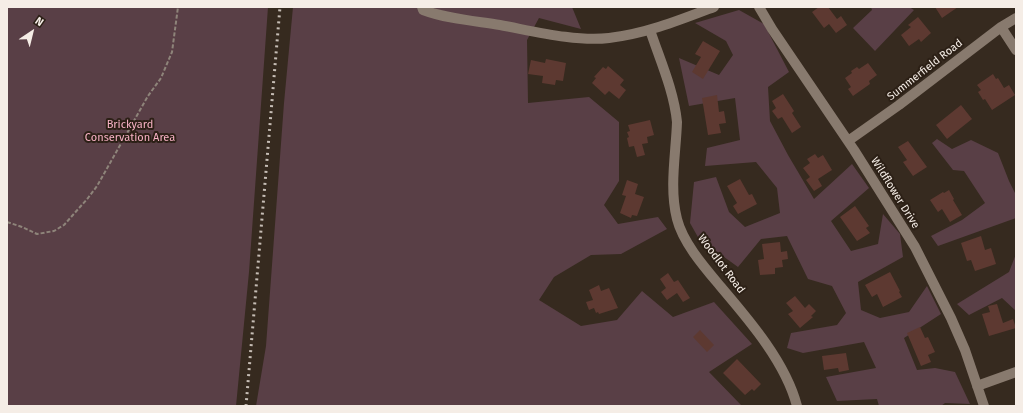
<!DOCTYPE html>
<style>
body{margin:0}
#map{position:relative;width:1023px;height:413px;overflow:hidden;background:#362a1f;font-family:"Fira Sans",sans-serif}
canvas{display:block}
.frame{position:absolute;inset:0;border:8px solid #f5ede6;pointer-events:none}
.north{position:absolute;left:12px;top:12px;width:40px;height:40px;-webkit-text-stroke:3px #2c2016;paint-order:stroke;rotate:35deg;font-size:11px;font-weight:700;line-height:16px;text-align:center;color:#f5ede6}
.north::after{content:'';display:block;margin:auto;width:14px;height:18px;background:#f5ede6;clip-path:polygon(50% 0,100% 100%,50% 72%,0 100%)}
</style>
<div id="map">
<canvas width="1023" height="413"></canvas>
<div class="frame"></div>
<div class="north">N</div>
</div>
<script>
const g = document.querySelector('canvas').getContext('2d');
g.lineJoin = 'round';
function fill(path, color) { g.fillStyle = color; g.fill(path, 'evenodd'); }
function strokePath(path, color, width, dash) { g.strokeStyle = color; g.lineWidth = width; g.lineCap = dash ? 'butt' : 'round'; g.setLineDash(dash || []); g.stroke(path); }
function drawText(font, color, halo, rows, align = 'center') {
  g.font = font + ' "Fira Sans",sans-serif'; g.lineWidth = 4; g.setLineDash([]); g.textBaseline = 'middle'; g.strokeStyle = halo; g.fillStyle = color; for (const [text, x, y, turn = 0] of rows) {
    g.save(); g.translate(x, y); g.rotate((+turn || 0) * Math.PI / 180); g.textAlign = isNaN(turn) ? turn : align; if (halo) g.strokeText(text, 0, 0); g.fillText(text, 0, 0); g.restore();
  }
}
const green = new Path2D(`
 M7,7h261l-19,265 -13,134h-229z
 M293,7h279l9,22 -42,-11 -12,22 1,63 61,-6 30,25v59l-15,24 14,19 40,-7 9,12 -46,25 -30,1 -37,22 -15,23 42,26 36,-6 25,-29 31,26 41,-15 38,42 -43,28 33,34h-486l10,-60 18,-243z
 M871,7h38l5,3 -39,41 -22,-23 19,-18z
 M739,10l25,14 25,48 -21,15 2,34 18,34 26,44 38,-35 17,24 -38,33 20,30 27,-7 5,-30 17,20 3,23 -45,25 3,28 19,8 29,-6 18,-26 14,28 -37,24 13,32 18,-2 20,4 15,32 -25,-1 -4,3h-62l-2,-7 -40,2 -11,-24 50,-9 -12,-26 -61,11 -16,-5 4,-15 46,-8 9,-12 -14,-27 -24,-7 -21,-43 -26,3 -23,28 -39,-28 -9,-16 4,-41 22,-5 13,35 16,15 35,-14 -3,-25 -21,-26 -51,4 2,-18 33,-8 -5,-42 -46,8 -10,-48 40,17 14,-20 -7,-14 -31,-18z
 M937,139l15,10 19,-9 27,13 11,28 7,14v23l-78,28 -7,-10 31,-16 23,-17 -21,-32 -11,-1 -21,-27z
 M1016,254v57l-14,-13 -33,17 -12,-11 52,-32z`);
const building = new Path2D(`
 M819,7h9l9,12 4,-3 6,9 -11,8 -7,-9 -5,4 -12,-16z
 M935,7h23l-16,11z
 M918,17l13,16 -10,9 -2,-3 -10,7 -8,-11 10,-8 -3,-2z
 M703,41l17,10 -17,28 -11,-7 9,-15 -6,-3z
 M546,59l20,4 -3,18 -7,-1 -1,5 -13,-2 1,-7 -15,-2 3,-14 14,3z
 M868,63l9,12 -8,6 1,3 -17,12 -5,-7 3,-2 -6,-9 7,-5 -1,-2 6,-4 2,2z
 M608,66l16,14 -4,5 6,5 -7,9 -10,-8 -4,4 -13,-12 4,-5 -2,-1 9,-10 3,2z
 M993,74l3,5 2,-1 6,10 5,-3 6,10 -23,15 -7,-11 -2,1 -5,-8 3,-2 -4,-5z
 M783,94l11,17 -2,2 9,14 -9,6 -10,-16 -4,2 -6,-8 4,-3 -4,-7z
 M717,95l2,17 5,-1 2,12 -7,1 2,9 -13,2 -6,-37z
 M961,105l11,14 -25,20 -11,-14z
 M650,120l4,15 -7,2 1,6 -6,1 3,11 -8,2 -3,-11 -5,1 -2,-9 2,-1 -2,-5 3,-1 -2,-6z
 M908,141l19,26 -14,9 -10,-14 4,-2 -9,-13z
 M815,154l3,4 5,-3 9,15 -14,9 4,7 -8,5 -8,-11 4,-3 -7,-9 7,-5 -3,-4z
 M740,179l9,16 3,-1 5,10 -19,10 -5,-8 4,-3 -10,-17z
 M627,180l11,4 -3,10 9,3 -7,19 -5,-1 -1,3 -11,-5 6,-17 -4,-1z
 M949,190l5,9 -1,1 9,15 -12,7 -8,-13 -4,3 -8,-12 13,-8 1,1z
 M855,206l14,20 -3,2 4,5 -13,8 -17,-24z
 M981,236l4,14 6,-2 5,16 -21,7 -4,-11 -4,1 -6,-18z
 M780,242l1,10 6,-1 1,8 -6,1 1,7 -8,1v6l-15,1 -2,-15 6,-1 -2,-15z
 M890,272l10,19 -1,1 3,5 -19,10 -6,-13 -5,3 -7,-12z
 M668,273l6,9 4,-2 12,18 -7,4 -6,-9 -10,7 -6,-8 5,-4 -6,-9z
 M599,285l2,6 8,-3 9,20 -19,6 -1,-2 -2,1 -2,-5 -5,2 -3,-8 7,-2 -4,-10z
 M795,296l10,12 4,-4 7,7 -5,5 2,1 -13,11 -12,-14 5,-3 -7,-8z
 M997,304l6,19 10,-4 3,9 -27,8 -7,-22 8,-2 -2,-6z
 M920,327l5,11 3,-1 7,15 -7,3 3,7 -10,4 -14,-33z
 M700,330l14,15 -7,7 -14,-15z
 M846,353l3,17 -10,2 -1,-4 -14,2 -2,-14z
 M737,359l24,25 -7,7 -2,-2 -7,6 -22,-22z`);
const path = new Path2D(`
 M7,222l15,5 15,7 17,-3 10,-6 24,-27 9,-12 51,-90 13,-18 11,-26 6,-45`);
const minor = new Path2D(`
 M422,7l1,3c24,9 52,11 77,15 33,6 76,17 109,13 36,-4 71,-18 105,-31
 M759,7l13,22 82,121 61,97 36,71 14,32 19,56
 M1001,27l15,23
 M650,30c10,30 24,61 27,92 -1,31 -8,66 0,97 6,24 28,49 44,68 29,34 65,76 76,119
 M848,141l51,-36 102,-78 15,-9
 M977,386l39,-14`);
const rail = new Path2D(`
 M246,406l34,-399`);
const streetNames = [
 ["Summerfield Road",925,70,-38],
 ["Wildflower Drive",895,193,58],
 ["Woodlot Road",721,264,53]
];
const parkNames = [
 ["Brickyard",130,125],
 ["Conservation Area",130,138]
];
fill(green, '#593f46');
fill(building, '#5d3931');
strokePath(path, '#8e847a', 2, [4, 2]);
strokePath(minor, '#887a6e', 10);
strokePath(rail, '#c6bdb5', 3, [2, 4]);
drawText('11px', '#f5ede6', '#2c2016', streetNames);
drawText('11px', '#f8b2c5', '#2c2016', parkNames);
</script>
